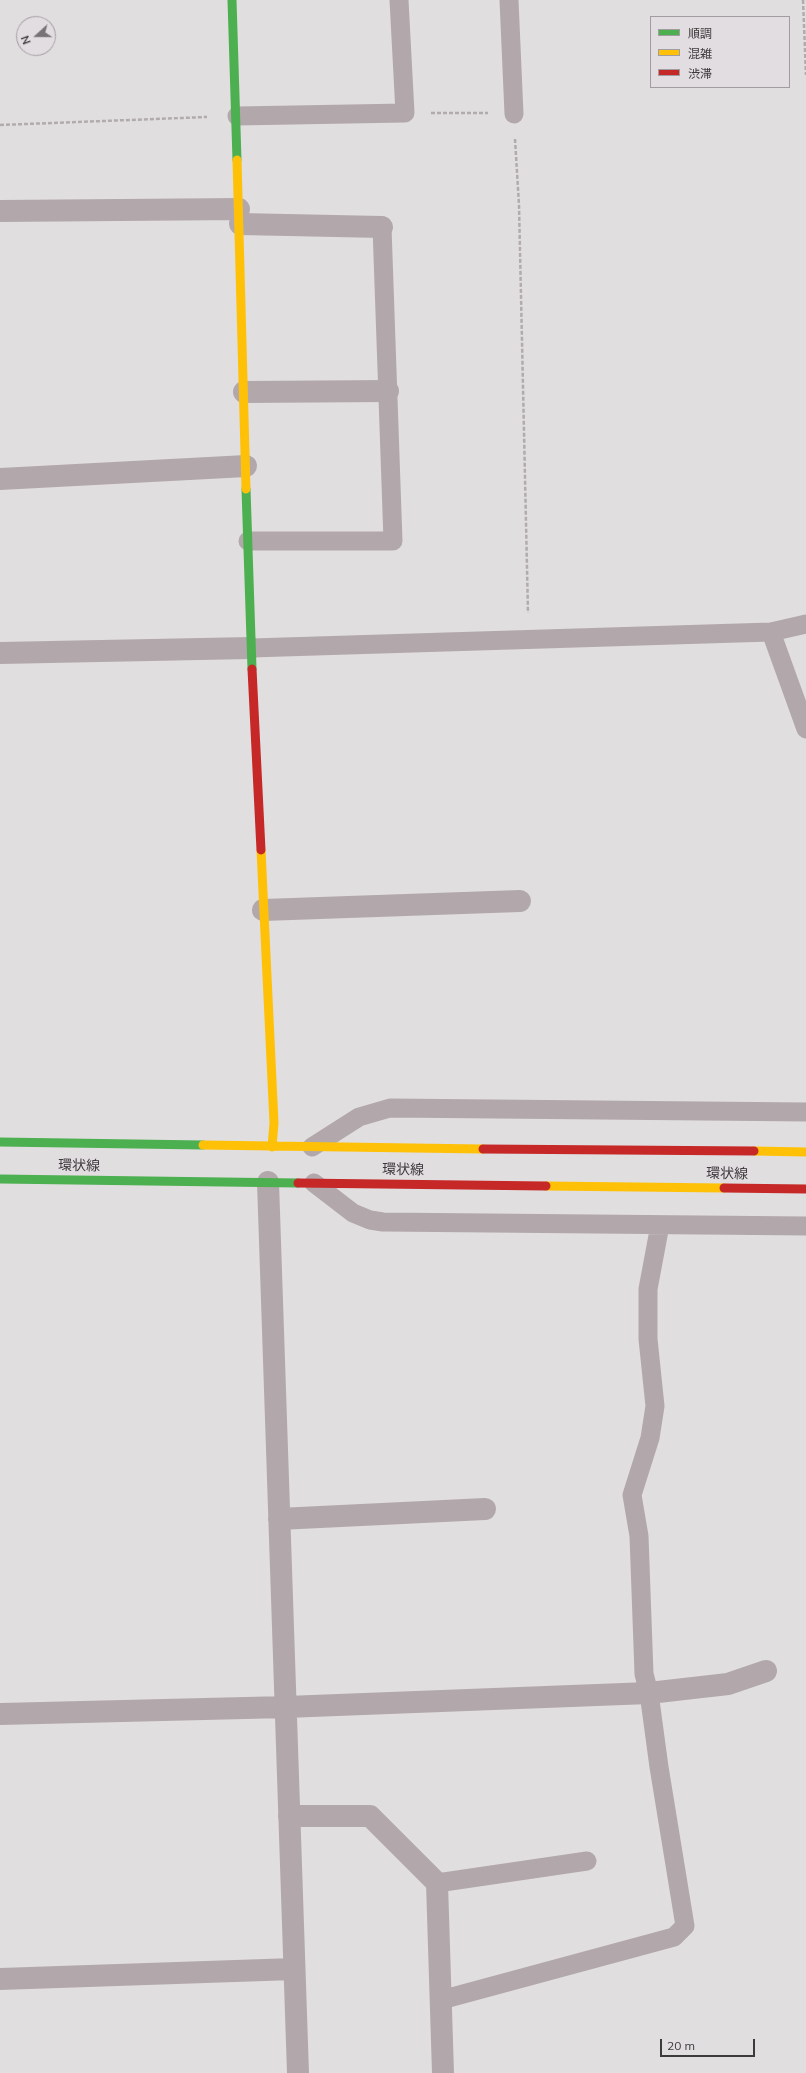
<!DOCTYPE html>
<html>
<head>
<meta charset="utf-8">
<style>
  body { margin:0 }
  #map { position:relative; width:806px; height:2073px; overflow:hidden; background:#e1dee0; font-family:Mulish,"Noto Sans JP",sans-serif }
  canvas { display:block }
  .legend { position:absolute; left:650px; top:16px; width:140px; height:72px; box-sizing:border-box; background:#e2dde1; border:1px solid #a09c9f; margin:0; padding:5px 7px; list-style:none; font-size:12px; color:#3c3a3b }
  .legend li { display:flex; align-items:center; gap:8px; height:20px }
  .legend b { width:20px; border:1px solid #a09c9f }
  .north { position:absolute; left:16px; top:16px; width:40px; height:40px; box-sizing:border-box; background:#e2dde1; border:1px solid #a09c9f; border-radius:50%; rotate:249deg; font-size:11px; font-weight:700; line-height:16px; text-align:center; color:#3c3a3b }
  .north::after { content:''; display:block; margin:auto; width:14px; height:18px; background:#767375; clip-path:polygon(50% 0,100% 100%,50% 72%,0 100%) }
  .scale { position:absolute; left:660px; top:2039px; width:95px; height:18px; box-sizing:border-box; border:2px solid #3c3a3b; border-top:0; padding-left:5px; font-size:12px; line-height:14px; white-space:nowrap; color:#3c3a3b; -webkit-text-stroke:3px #e2dde1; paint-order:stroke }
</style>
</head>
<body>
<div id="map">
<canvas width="806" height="2073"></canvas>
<ul class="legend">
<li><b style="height:5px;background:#4caf50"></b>順調</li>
<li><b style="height:5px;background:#ffc107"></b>混雑</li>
<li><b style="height:5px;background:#c62828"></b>渋滞</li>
</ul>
<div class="north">N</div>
<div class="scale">20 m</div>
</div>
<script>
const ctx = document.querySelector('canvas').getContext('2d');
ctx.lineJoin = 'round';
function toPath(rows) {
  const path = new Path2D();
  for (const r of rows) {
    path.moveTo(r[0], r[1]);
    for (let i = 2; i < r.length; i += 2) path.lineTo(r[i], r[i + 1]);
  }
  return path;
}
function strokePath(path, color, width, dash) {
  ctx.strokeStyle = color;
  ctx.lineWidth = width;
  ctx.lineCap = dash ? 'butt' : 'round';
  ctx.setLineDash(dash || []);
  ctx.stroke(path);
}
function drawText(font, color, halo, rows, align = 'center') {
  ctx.font = font + ' Mulish,"Noto Sans JP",sans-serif';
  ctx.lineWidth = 4;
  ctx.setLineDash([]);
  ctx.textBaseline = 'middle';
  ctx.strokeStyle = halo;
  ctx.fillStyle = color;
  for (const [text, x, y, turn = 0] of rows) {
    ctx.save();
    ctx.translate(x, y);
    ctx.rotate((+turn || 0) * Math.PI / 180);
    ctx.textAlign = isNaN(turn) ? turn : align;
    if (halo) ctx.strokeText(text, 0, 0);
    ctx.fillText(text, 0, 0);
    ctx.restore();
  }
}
strokePath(toPath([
  [803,0,806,75],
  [431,113,488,113],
  [0,125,207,117],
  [515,139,519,205,528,613]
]), '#b1abad', 2.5, [4, 2]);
strokePath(toPath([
  [509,0,514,114],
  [237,116,405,113,399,0],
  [248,541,393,541,382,227],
  [771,632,806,729],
  [251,648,771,632,806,624],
  [312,1147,359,1117,390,1108,806,1112],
  [314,1183,353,1213,370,1220,383,1222,806,1226],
  [437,1883,587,1861],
  [441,2000,674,1937,685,1926,659,1767,649,1693,644,1674,639,1536,632,1495,650,1438,655,1406,648,1339,648,1289,660,1225]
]), '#b2a8ab', 19);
strokePath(toPath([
  [0,211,239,209],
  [240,224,382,227],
  [244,392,388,391],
  [0,479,246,466],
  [0,653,251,648],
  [263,910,520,901],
  [268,1182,298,2073],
  [279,1519,485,1509],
  [0,1714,286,1707,649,1693,728,1684,766,1671],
  [289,1816,370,1816,437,1883,443,2073],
  [0,1979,294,1969]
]), '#b2a8ab', 22);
strokePath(toPath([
  [232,0,237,160],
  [246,489,252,669],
  [0,1142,203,1145],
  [0,1179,298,1183]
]), '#4caf50', 9);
strokePath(toPath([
  [237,160,246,489],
  [261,850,274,1123,272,1147],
  [203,1145,483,1149],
  [754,1151,806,1152],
  [546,1186,724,1188]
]), '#ffc107', 9);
strokePath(toPath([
  [252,669,261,850],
  [483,1149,754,1151],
  [298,1183,546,1186],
  [724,1188,806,1189]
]), '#c62828', 9);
drawText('14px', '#3c3a3b', '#e2dde1', [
  ["環状線",79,1166,1],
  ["環状線",403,1170,1],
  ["環状線",727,1174,1]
]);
</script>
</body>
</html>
